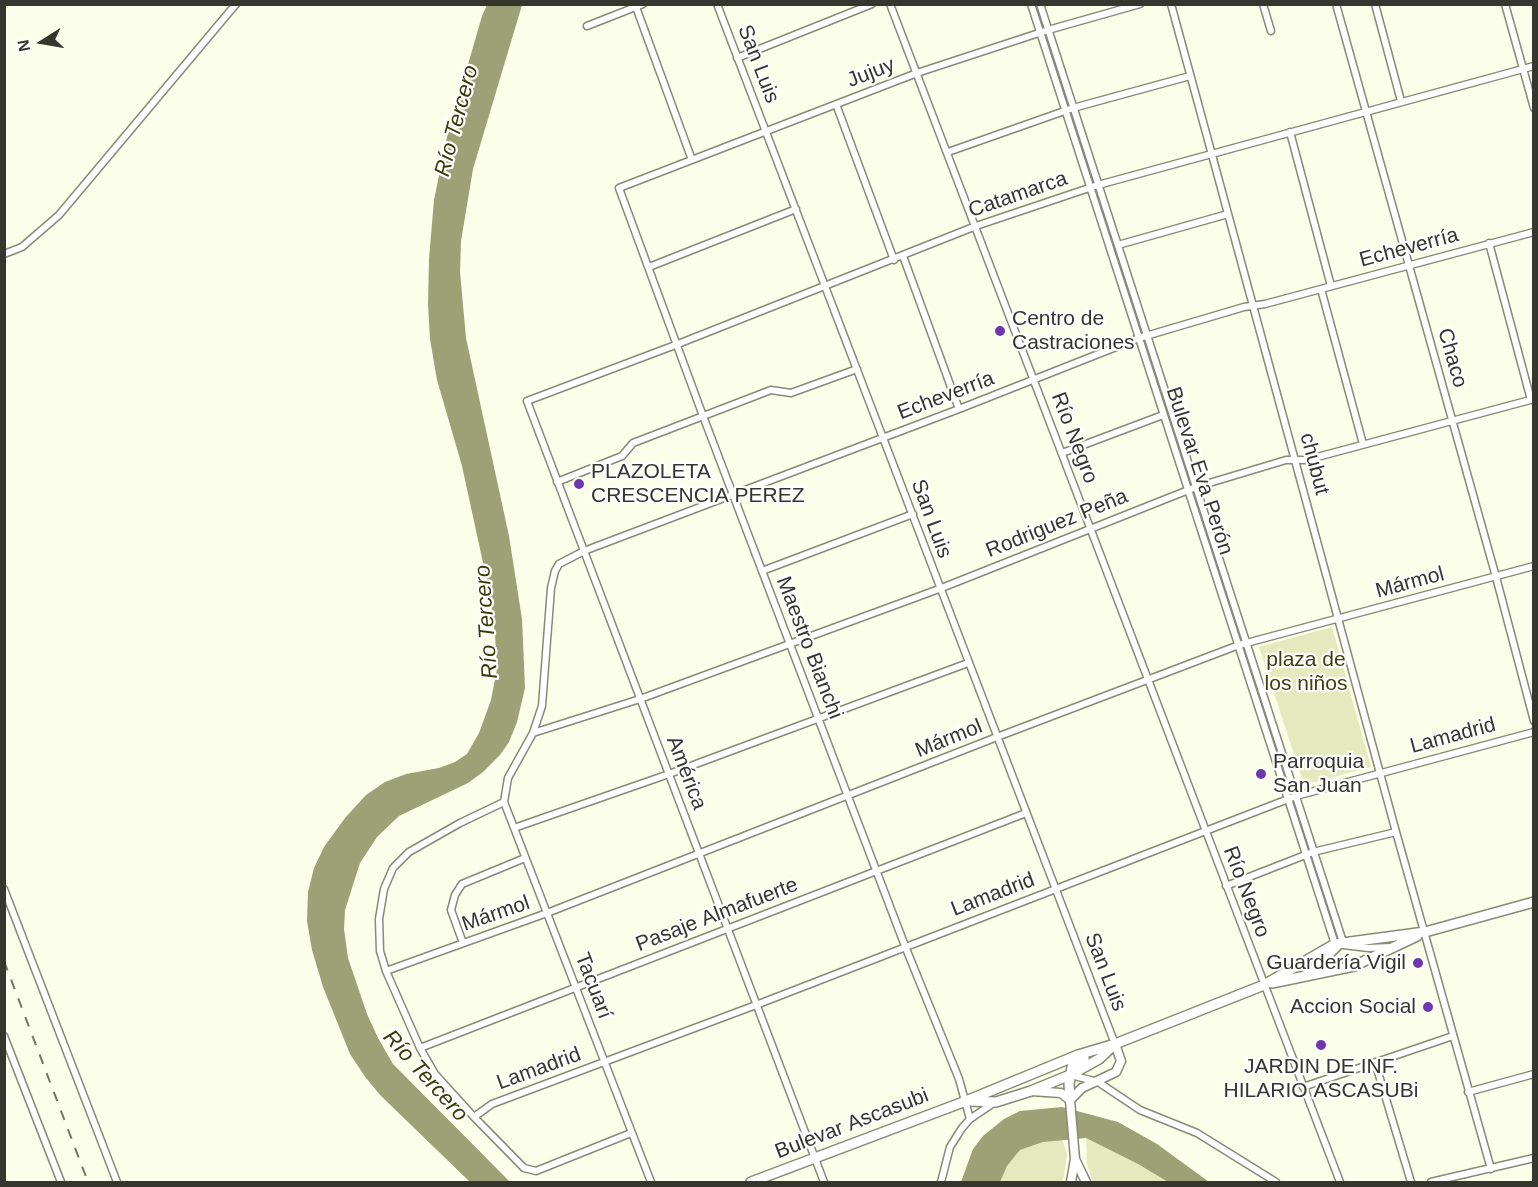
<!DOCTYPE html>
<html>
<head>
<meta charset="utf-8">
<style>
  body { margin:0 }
  #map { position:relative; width:1538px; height:1187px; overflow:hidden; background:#fbfee8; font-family:Helvetica,sans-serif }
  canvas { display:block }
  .frame { position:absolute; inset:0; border:6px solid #35362d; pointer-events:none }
  .north { position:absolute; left:12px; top:12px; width:60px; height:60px; -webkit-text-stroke:4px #fff; paint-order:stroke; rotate:259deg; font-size:16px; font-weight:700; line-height:24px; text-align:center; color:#35362d }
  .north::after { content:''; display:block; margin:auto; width:21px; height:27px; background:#35362d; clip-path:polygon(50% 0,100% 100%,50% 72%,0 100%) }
</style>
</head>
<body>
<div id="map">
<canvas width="1538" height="1187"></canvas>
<div class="frame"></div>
<div class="north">N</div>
</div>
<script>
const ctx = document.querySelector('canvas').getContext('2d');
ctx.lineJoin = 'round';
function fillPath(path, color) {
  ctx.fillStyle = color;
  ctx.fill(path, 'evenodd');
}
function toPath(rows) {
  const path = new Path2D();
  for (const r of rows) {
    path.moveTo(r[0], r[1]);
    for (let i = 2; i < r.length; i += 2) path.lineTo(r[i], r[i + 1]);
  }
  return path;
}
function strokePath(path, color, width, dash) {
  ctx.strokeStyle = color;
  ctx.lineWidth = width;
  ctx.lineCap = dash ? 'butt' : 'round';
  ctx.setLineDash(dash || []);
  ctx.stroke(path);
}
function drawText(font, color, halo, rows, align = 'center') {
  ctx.font = font + ' Helvetica,sans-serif';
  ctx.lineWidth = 4.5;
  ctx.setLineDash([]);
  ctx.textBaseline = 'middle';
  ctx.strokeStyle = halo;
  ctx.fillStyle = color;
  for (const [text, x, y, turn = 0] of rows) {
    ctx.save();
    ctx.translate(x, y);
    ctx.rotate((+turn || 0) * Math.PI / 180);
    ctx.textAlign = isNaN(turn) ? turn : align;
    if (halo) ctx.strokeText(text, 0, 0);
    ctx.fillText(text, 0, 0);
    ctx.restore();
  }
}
fillPath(toPath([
  [1332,627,1371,767,1304,785,1259,647],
  [1086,1138,1138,1164,1168,1182,1093,1182,1087,1164],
  [1062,1139,1067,1154,1064,1177,1061,1182,1000,1182,1007,1166,1020,1150,1043,1142]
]), '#e5eabe');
fillPath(toPath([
  [522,5,473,169,461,241,460,272,466,338,509,536,522,619,525,688,517,722,509,742,500,755,483,772,468,783,399,816,377,837,360,863,345,910,344,929,348,958,367,1014,378,1038,393,1064,510,1182,470,1182,381,1096,366,1078,350,1054,323,987,312,950,307,921,308,892,314,868,324,847,345,818,366,795,385,782,406,774,439,768,455,762,467,754,479,733,491,700,497,669,495,635,490,595,462,466,437,380,430,339,428,304,429,259,434,200,447,137,482,16,487,5],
  [1062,1107,1118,1122,1157,1144,1209,1182,1168,1182,1138,1164,1086,1138,1043,1142,1020,1150,1007,1166,1000,1182,961,1182,973,1149,983,1136,1004,1119,1020,1111]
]), '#9ca176');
const minor = toPath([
  [717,4,1115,1044],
  [890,4,1340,1182],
  [1031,4,1335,944,1368,948,1391,947],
  [1040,4,1343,942,1324,961,1305,974],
  [1171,4,1396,832,1491,1169],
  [1263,4,1271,31],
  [1336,4,1496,577,1534,721],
  [1375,4,1401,101],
  [1505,4,1534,108],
  [636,7,692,160],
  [587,26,643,4],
  [737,58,872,4],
  [836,104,894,260],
  [1290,132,1331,286],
  [948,152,1073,108,1190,76],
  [1489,243,1531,400],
  [1118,245,1228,214],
  [4,254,22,247,59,215,236,4],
  [903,256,959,409],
  [649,267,796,209],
  [1321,289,1363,444],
  [1062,453,1163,415],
  [557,482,622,456,633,443,771,390,791,393,857,369],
  [762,571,913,514],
  [533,733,640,699,939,589,1196,487,1286,460,1306,460,1534,399],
  [504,802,508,778,533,733,542,706,551,588,555,571,559,564,584,551,959,409,1139,338,1244,307,1265,304,1534,232],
  [504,802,460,823,409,852,393,868,384,889,379,919,380,951,386,971,420,1048,435,1074,474,1117,524,1168,536,1171,631,1133],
  [504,802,651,1182],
  [514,828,669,774,968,663],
  [1226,886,1313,852,1396,832],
  [4,889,117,1182],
  [463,943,451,910,455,895,462,884,525,858],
  [386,971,547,913,997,737,1239,645,1534,566],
  [4,1036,61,1182],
  [420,1048,1026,813],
  [1375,1062,1411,1182],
  [1071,1075,1098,1082,1140,1110,1197,1133,1276,1182],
  [1303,1087,1453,1036],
  [1468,1092,1534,1074],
  [474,1117,492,1104,756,1005,1296,796,1534,732],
  [970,1119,959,1079,905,946,703,416,619,188,917,73,1048,30,1140,4],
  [824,1182,527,401,678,344,976,226,1098,185,1534,66],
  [941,1182,950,1147,962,1128,970,1119,995,1102],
  [1431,1182,1534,1158]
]);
const tertiary = toPath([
  [1031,1091,1061,1093,1070,1100],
  [1070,1100,1082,1088,1116,1072,1121,1061,1115,1044],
  [1070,1100,1075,1159,1071,1182],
  [1075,1159,1086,1182]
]);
const secondary = toPath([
  [1272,983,1354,966,1417,936],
  [1070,1100,1069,1084,1072,1067,1077,1061,1084,1058],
  [968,1101,996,1102,1031,1091,1070,1075,1099,1059,1115,1044],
  [751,1182,966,1101,1078,1055,1115,1044,1264,985,1335,944,1425,932,1534,902]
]);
strokePath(minor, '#888a77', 9);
strokePath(tertiary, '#888a77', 11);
strokePath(secondary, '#888a77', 12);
strokePath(minor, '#fff', 6);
strokePath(tertiary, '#fff', 8);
strokePath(secondary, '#fff', 9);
strokePath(toPath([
  [4,961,88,1182]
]), '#737568', 2, [10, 10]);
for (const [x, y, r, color] of [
  [1000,331,6,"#6f37ae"],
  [579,484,6,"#6f37ae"],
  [1261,774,6,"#6f37ae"],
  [1418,963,6,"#6f37ae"],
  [1428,1007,6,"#6f37ae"],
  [1321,1045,6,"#6f37ae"]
]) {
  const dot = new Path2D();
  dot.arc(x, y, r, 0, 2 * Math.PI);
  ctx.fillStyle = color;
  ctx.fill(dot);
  strokePath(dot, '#fff', 2);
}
drawText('21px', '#35362d', '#fff', [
  ["San Luis",758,64,69],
  ["Jujuy",871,73,-21],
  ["Catamarca",1018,195,-19],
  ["Echeverría",1409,248,-15],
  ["Chaco",1452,358,74],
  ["Echeverría",946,396,-21],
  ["Río Negro",1074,438,69],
  ["chubut",1314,464,75],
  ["Bulevar Eva Perón",1199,471,72],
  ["San Luis",931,519,70],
  ["Rodriguez Peña",1057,524,-22],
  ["Mármol",1410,583,-15],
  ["Maestro Bianchi",809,648,69],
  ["Lamadrid",1453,736,-15],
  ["Mármol",949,739,-22],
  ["América",686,773,69],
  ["Río Negro",1246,892,69],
  ["Lamadrid",993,895,-21],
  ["Mármol",496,914,-19],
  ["Pasaje Almafuerte",717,915,-21],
  ["San Luis",1105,972,69],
  ["Tacuarí",593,986,69],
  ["Lamadrid",539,1069,-20],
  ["Bulevar Ascasubi",852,1124,-21]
]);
drawText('21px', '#35362d', '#fff', [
  ["Centro de",1012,319],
  ["Castraciones",1012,343],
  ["PLAZOLETA",591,472],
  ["CRESCENCIA PEREZ",591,496],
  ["Parroquia",1273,762],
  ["San Juan",1273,786],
  ["Guardería Vigil",1406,963,"right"],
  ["Accion Social",1416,1007,"right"],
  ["JARDIN DE INF.",1321,1067,"center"],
  ["HILARIO ASCASUBi",1321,1091,"center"]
], 'left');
drawText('21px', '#3d400c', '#fff', [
  ["plaza de",1306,660],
  ["los niños",1306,684]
]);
drawText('italic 22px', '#383b06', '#fff', [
  ["Río Tercero",457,121,-75],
  ["Río Tercero",487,622,-94],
  ["Río Tercero",425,1076,48]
]);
</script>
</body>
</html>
